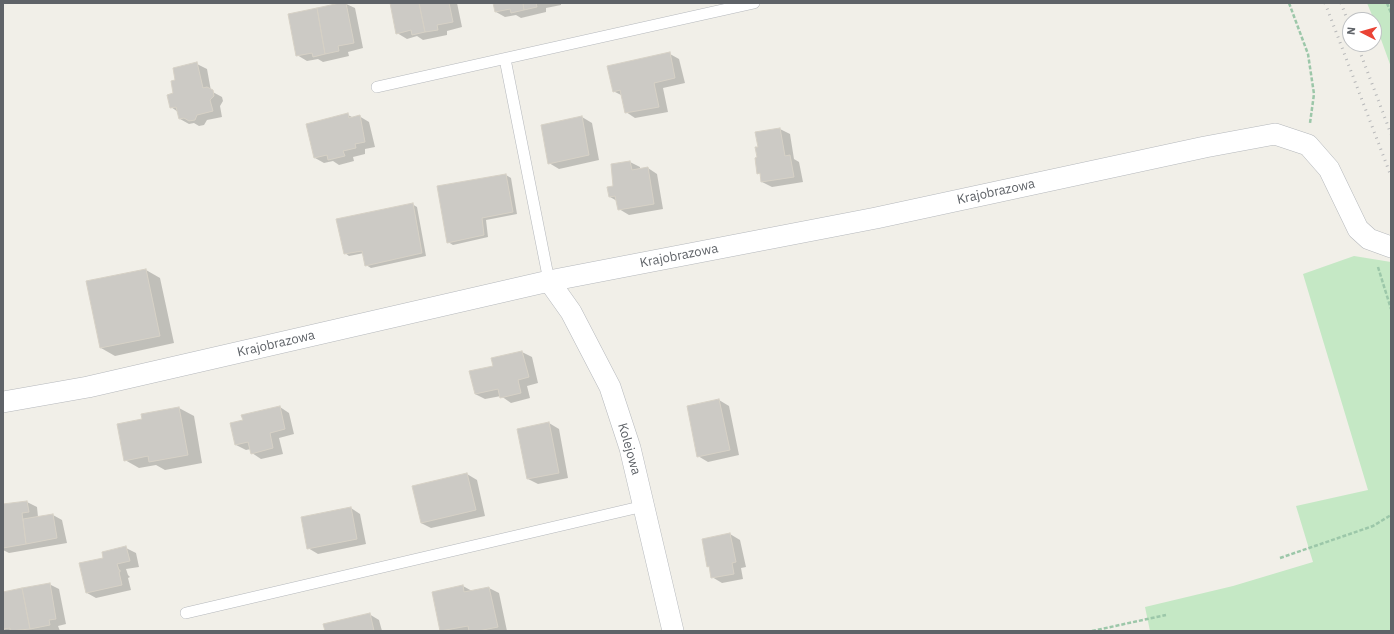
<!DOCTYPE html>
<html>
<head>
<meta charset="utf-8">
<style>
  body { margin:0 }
  #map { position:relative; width:1394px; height:634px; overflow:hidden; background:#f1efe8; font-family:"IBM Plex Sans",sans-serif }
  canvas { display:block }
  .frame { position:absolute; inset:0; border:4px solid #5f6368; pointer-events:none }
  .north { position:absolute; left:1342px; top:12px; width:40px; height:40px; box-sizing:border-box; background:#fff; border:1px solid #bfc1c3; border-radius:50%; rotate:276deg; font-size:11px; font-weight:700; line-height:16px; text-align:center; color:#5f6368 }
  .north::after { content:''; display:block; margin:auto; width:14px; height:18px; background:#ea4335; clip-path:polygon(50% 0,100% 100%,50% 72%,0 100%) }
</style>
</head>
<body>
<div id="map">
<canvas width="1394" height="634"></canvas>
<div class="frame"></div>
<div class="north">N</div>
</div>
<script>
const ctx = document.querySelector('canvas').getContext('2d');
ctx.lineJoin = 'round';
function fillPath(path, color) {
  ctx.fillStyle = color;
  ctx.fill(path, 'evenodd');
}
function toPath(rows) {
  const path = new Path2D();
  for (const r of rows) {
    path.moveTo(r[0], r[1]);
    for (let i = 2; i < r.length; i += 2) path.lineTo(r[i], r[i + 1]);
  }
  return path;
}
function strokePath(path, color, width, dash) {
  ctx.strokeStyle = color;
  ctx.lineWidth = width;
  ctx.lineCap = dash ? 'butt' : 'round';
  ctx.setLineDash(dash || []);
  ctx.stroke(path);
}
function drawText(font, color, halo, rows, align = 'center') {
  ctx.font = font + ' "IBM Plex Sans",sans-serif';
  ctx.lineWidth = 3;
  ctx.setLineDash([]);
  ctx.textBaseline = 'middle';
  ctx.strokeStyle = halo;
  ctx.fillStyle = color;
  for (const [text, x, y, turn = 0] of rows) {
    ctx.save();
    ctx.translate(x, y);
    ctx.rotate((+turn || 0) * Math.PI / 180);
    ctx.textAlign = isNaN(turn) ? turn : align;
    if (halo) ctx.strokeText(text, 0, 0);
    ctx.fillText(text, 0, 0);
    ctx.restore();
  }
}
fillPath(toPath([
  [1367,3,1391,3,1391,67,1374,20],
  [1354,256,1391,262,1391,631,1150,631,1145,607,1233,586,1313,562,1296,506,1368,490,1303,274]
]), '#c5e8c5');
fillPath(toPath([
  [344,3,355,8,363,48,348,52,349,56,323,62,318,59,307,61,297,55],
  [391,3,457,3,462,27,447,31,447,35,423,40,417,36,407,39,397,33],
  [494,3,561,3,561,5,546,8,546,12,521,18,516,15,505,17,496,12],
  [670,54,679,59,685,83,663,88,668,112,635,118,626,112,623,96,613,91],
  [197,64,207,69,211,91,222,97,223,101,220,106,222,117,207,120,204,125,199,126,194,123,189,124,180,119,178,112,171,107,177,81],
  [348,115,354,118,359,116,369,122,375,147,365,149,365,154,353,157,354,161,339,165,333,161,324,163,315,158],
  [582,117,592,123,599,160,559,169,549,163],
  [780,129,790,134,794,159,799,162,803,182,772,187,762,182,761,174,758,173,758,158,759,148],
  [630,162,640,167,640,170,648,168,657,174,663,209,629,215,619,209,617,201,610,197],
  [506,175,511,178,517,214,486,220,488,237,453,245,448,242],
  [412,204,417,207,426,256,371,268,366,265,364,253,349,256,345,253],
  [146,270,160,278,174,343,115,356,101,348],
  [522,352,532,357,538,383,527,386,530,398,511,403,501,396,485,399,475,394,494,367,492,359],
  [719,400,729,406,739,455,708,462,698,456],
  [280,407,289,413,294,434,279,438,283,454,261,459,252,453,251,449,246,450,236,445,244,421],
  [179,408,194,416,202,463,165,470,156,465,139,468,125,460,144,420,143,415],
  [549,423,559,429,568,478,538,484,528,479],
  [467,474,477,480,485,516,431,528,421,523],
  [27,502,37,507,38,517,53,515,62,520,67,543,9,553,3,550,3,505],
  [351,508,360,514,366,544,318,554,308,548],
  [730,534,740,540,746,567,741,568,743,579,722,583,712,577,711,568,707,566],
  [126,548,136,553,139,567,126,569,128,575,130,577,128,578,131,590,96,598,87,593,104,558],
  [49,584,59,589,66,624,58,626,60,631,7,631,3,629,3,593],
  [463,586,472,591,489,588,499,593,507,631,441,631,433,592],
  [369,614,379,620,382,631,326,631]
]), '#0003');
const building = toPath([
  [340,3,346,3,354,43,338,46,339,51,325,54,317,8,340,3],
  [390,3,419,3,425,32,412,35,411,30,396,34,390,3],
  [419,3,449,3,453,22,437,25,438,30,425,32,419,3],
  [493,3,523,3,524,10,511,13,510,9,495,12,493,3],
  [523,3,536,3,537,7,524,10,523,3],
  [317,8,325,54,313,57,312,53,296,56,288,14,317,8],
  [670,52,675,78,654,83,659,107,625,113,620,90,613,92,607,66,670,52],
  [197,62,203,88,207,87,213,90,214,96,210,100,213,111,197,115,195,120,189,121,184,118,179,119,176,107,170,108,167,95,173,93,171,81,175,80,173,68,197,62],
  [348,113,349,118,360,115,365,142,355,144,356,148,343,151,345,156,328,160,327,155,314,158,306,124,348,113],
  [582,116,589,155,548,164,541,125,582,116],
  [780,128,785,156,790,155,794,177,761,182,760,173,757,174,755,158,757,157,755,147,758,147,755,132,780,128],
  [630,161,632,170,648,167,654,204,618,210,615,196,609,197,607,187,613,186,611,164,630,161],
  [506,174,513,212,482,218,484,235,447,243,437,186,506,174],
  [413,203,422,253,365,266,362,251,344,254,336,219,413,203],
  [146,269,160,336,100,348,86,281,146,269],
  [522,351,529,377,518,380,521,393,500,398,498,389,475,394,469,371,493,366,491,358,522,351],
  [719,399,730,450,697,457,687,406,719,399],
  [280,406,285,429,270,433,273,448,251,454,248,442,235,445,230,423,243,420,241,415,280,406],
  [179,407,188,455,149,462,148,456,124,461,117,424,142,419,141,414,179,407],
  [549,422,559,473,527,479,517,429,549,422],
  [467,473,476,510,421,523,412,486,467,473],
  [27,501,29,512,22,513,26,544,3,548,3,504,27,501],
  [351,507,357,539,307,549,301,517,351,507],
  [53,514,57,538,26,544,23,519,53,514],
  [730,533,736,562,732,563,734,574,711,578,709,566,707,567,702,539,730,533],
  [126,546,130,561,117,564,119,570,120,570,120,572,119,572,122,585,86,593,79,563,103,558,102,552,126,546],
  [50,583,56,619,49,620,50,625,30,629,22,588,50,583],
  [463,585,464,592,489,587,498,627,478,631,469,631,468,626,440,631,432,592,463,585],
  [22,588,30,629,10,631,10,628,3,629,3,592,22,588],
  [370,613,374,631,325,631,323,624,370,613]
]);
fillPath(building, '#cccac5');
strokePath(building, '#d6d1c6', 1);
const service = toPath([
  [505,59,549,281],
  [377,87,754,3],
  [186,613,644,506]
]);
const minor = toPath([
  [549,281,571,312,610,387,630,448,673,631],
  [3,402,88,387,549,281,876,218,1205,147,1275,134,1308,145,1329,169,1358,229,1369,239,1391,247]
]);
strokePath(service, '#b5b8bc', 12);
strokePath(minor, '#b5b8bc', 22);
strokePath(toPath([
  [1289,3,1308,54,1314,94,1310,123],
  [1387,3,1391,13],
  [1378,267,1391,309],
  [1280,558,1373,526,1391,515],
  [1092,631,1166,615]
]), '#9cc7a9', 2.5, [4, 2]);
strokePath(service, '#fff', 11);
strokePath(minor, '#fff', 21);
strokePath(toPath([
  [1325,3,1391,176],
  [1341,3,1350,27],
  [1357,44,1391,134]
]), '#b6b7b8', 3, [1, 5]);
drawText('13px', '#5f6368', '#fff', [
  ["Krajobrazowa",996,192,-12],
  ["Krajobrazowa",679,256,-11],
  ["Krajobrazowa",276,344,-13],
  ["Kolejowa",629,449,74]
]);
</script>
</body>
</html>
